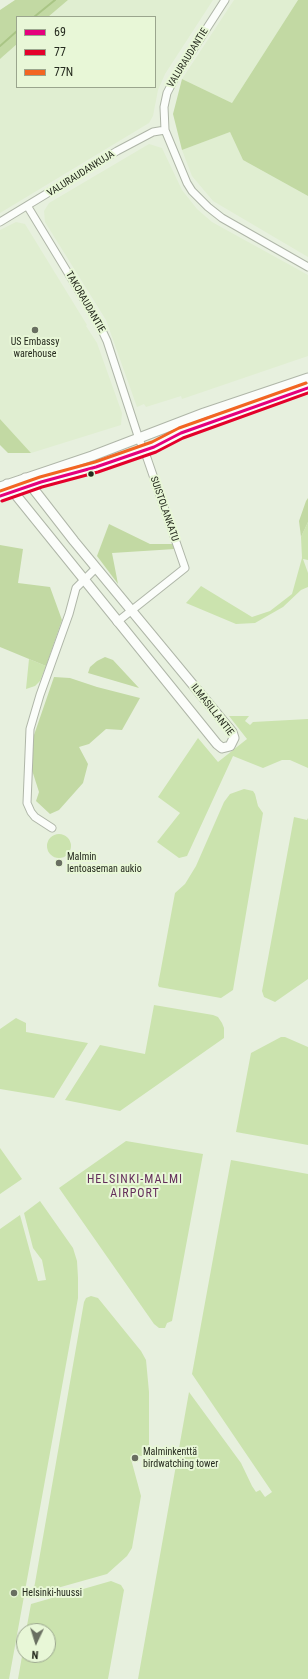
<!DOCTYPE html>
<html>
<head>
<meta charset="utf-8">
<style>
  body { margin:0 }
  #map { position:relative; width:308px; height:1679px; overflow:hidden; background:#e7f0de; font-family:"Roboto Condensed",sans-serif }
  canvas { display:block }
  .legend { position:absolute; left:16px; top:16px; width:140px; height:72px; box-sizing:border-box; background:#e8f7d7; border:1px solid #9aa58d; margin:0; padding:5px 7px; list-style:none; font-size:12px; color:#252a1e }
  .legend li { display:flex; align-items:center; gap:8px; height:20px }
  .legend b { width:20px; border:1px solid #9aa58d }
  .north { position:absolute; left:16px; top:1623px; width:40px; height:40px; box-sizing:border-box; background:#e8f7d7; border:1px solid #9aa58d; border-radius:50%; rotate:184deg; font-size:11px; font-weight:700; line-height:16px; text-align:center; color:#252a1e }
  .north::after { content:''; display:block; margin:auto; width:14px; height:18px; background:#696f61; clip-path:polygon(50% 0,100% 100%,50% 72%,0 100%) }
</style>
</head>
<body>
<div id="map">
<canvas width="308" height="1679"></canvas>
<ul class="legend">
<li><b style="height:5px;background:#e5007d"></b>69</li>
<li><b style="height:5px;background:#e4002b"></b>77</li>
<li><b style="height:5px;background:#f26522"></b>77N</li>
</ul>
<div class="north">N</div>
</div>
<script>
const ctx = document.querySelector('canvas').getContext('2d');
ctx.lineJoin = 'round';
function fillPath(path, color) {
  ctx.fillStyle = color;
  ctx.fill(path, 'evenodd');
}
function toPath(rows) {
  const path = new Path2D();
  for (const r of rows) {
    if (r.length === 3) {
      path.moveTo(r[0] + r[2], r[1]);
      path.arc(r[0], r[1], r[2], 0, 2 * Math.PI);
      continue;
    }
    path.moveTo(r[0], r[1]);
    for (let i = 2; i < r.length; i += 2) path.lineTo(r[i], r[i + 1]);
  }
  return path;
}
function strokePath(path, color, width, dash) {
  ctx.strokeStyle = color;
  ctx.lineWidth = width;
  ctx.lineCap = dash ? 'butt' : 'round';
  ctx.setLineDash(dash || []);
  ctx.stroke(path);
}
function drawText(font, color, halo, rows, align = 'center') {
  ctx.font = font + ' "Roboto Condensed",sans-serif';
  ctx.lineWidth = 4;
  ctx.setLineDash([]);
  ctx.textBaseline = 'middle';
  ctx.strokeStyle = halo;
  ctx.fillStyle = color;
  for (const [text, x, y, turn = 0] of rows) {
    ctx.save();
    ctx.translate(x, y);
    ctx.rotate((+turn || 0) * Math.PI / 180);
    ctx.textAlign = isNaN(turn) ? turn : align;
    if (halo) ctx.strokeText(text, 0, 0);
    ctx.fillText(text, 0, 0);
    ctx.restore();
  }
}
fillPath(toPath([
  [68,0,213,0,165,74,158,90,153,116,149,123,0,213,0,59,17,44,17,87,155,87,155,17,48,17],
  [234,0,298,0,232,103,182,79],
  [230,132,243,160,308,196,308,257,213,201,192,176,182,150],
  [149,144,162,148,182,190,197,209,212,222,308,275,308,356,182,399,181,396,146,407,144,404,137,407,106,320,45,222,44,211,49,203],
  [16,222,25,224,87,325,86,326,97,343,122,413,121,425,31,453,0,419,0,230]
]), '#e0eed1');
fillPath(toPath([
  [308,522,308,560,303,559,308,573,308,587,301,590,283,607,255,623,236,624,186,603,201,586,252,617,270,611,292,594,302,558,301,537],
  [29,659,46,666,40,681,35,686,26,689],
  [229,716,249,716,245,721,250,725,253,722,308,719,308,768,290,760,282,760,263,768,233,756,187,856,179,858,157,842,180,813,158,797,198,738,218,762,247,739],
  [244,789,253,791,255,794,258,806,263,813,233,990,221,998,159,987,158,985,175,893,185,884,196,866,224,802,230,794],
  [294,817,307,820,308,818,308,979,275,1002,264,997,262,991],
  [59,846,12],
  [154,1005,213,1015,218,1017,222,1023,224,1028,224,1038,120,1111,65,1100,100,1045,145,1054],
  [16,1018,26,1023,26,1032,88,1043,54,1098,0,1089,0,1029],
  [281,1037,285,1037,308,1047,308,1145,236,1132,251,1053],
  [126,1141,203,1154,172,1321,167,1323,165,1328,159,1328,154,1324,59,1188],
  [0,1148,22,1179,0,1194],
  [231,1160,308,1174,308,1679,138,1679,189,1392,241,1463,252,1486,256,1492,260,1490,265,1497,272,1492,192,1374],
  [40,1201,73,1248,77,1261,78,1278,78,1298,9,1679,0,1679,0,1229,20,1215,38,1281,46,1280,42,1260,33,1248,24,1213],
  [91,1296,98,1298,141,1351,146,1360,149,1392,149,1457,135,1455,131,1459,141,1496,132,1548,127,1556,107,1574,43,1592,34,1588,35,1583,84,1302,86,1298],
  [111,1581,121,1585,124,1590,108,1679,18,1679,24,1645,24,1655,48,1655,48,1631,26,1631,31,1604]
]), '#cbe3ae');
fillPath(toPath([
  [15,0,68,0,48,17,17,17,17,44,0,59,0,10],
  [298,0,308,0,308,196,243,160,230,132,182,150,173,114,182,79,232,103],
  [0,419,31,453,8,453,0,445],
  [308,498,308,522,301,537,299,521,306,501],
  [109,524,150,544,176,544,175,549,112,553,118,584,97,556],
  [0,545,23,549,18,583,50,587,62,620,46,666,0,647],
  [105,657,113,660,139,688,88,673,90,667,97,661],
  [54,677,70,678,97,687,140,698,122,730,106,729,89,744,79,747,88,764,83,783,59,810,50,814,36,801,39,792,31,767,34,735]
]), '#c2d9a3');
strokePath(toPath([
  [34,17,55,0],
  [0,46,17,31]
]), '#a9c585', 2);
const minor = toPath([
  [225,0,176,76,167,93,164,107,165,130,187,183,192,191,208,207,222,218,308,267],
  [28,207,99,324,107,341,139,439,147,458,185,568,117,622],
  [0,222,117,151,153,132,165,130],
  [52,828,35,817,31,812,27,803,30,729,40,695,69,614,76,588,96,568]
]);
const major = toPath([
  [7,484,217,744,222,748,230,746,234,738,232,732,74,541,25,478],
  [0,487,92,456,204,413,308,378],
  [0,496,41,482,96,467,154,447,181,433,308,388]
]);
strokePath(minor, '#afb6a8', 9);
strokePath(major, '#afb6a8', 11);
strokePath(minor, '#fbfdfa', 7);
strokePath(major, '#fbfdfa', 9);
strokePath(toPath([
  [0,496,41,482,96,467,154,447,181,433,308,388]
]), '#e5007d', 3);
strokePath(toPath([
  [2,501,42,487,98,472,156,452,183,438,308,393]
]), '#e4002b', 3);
strokePath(toPath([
  [0,491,40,477,95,462,152,442,179,428,306,383]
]), '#f26522', 3);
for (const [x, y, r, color] of [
  [35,330,4,"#696f61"],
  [91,474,3.5,"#252a1e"],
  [59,863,4,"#696f61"],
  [135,1458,4,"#696f61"],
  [14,1593,4,"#696f61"]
]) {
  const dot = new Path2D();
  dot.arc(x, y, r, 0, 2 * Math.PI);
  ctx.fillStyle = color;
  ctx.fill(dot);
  strokePath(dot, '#e8f7d7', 1.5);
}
drawText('10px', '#252a1e', '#e8f7d7', [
  ["VALURAUDANTIE",188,58,-58],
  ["VALURAUDANKUJA",81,174,-32],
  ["TAKORAUDANTIE",85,302,60],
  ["SUISTOLANKATU",164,509,71],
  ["ILMASILLANTIE",212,710,52]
]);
drawText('10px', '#252a1e', '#e8f7d7', [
  ["US Embassy",35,342,"center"],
  ["warehouse",35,354,"center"],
  ["Malmin",67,857],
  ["lentoaseman aukio",67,869],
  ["Malminkenttä",143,1452],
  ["birdwatching tower",143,1464],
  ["Helsinki-huussi",22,1593]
], 'left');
ctx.letterSpacing = '1px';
drawText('12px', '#642e5b', '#e8f7d7', [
  ["HELSINKI-MALMI",135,1180],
  ["AIRPORT",135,1194]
]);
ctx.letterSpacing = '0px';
</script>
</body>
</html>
